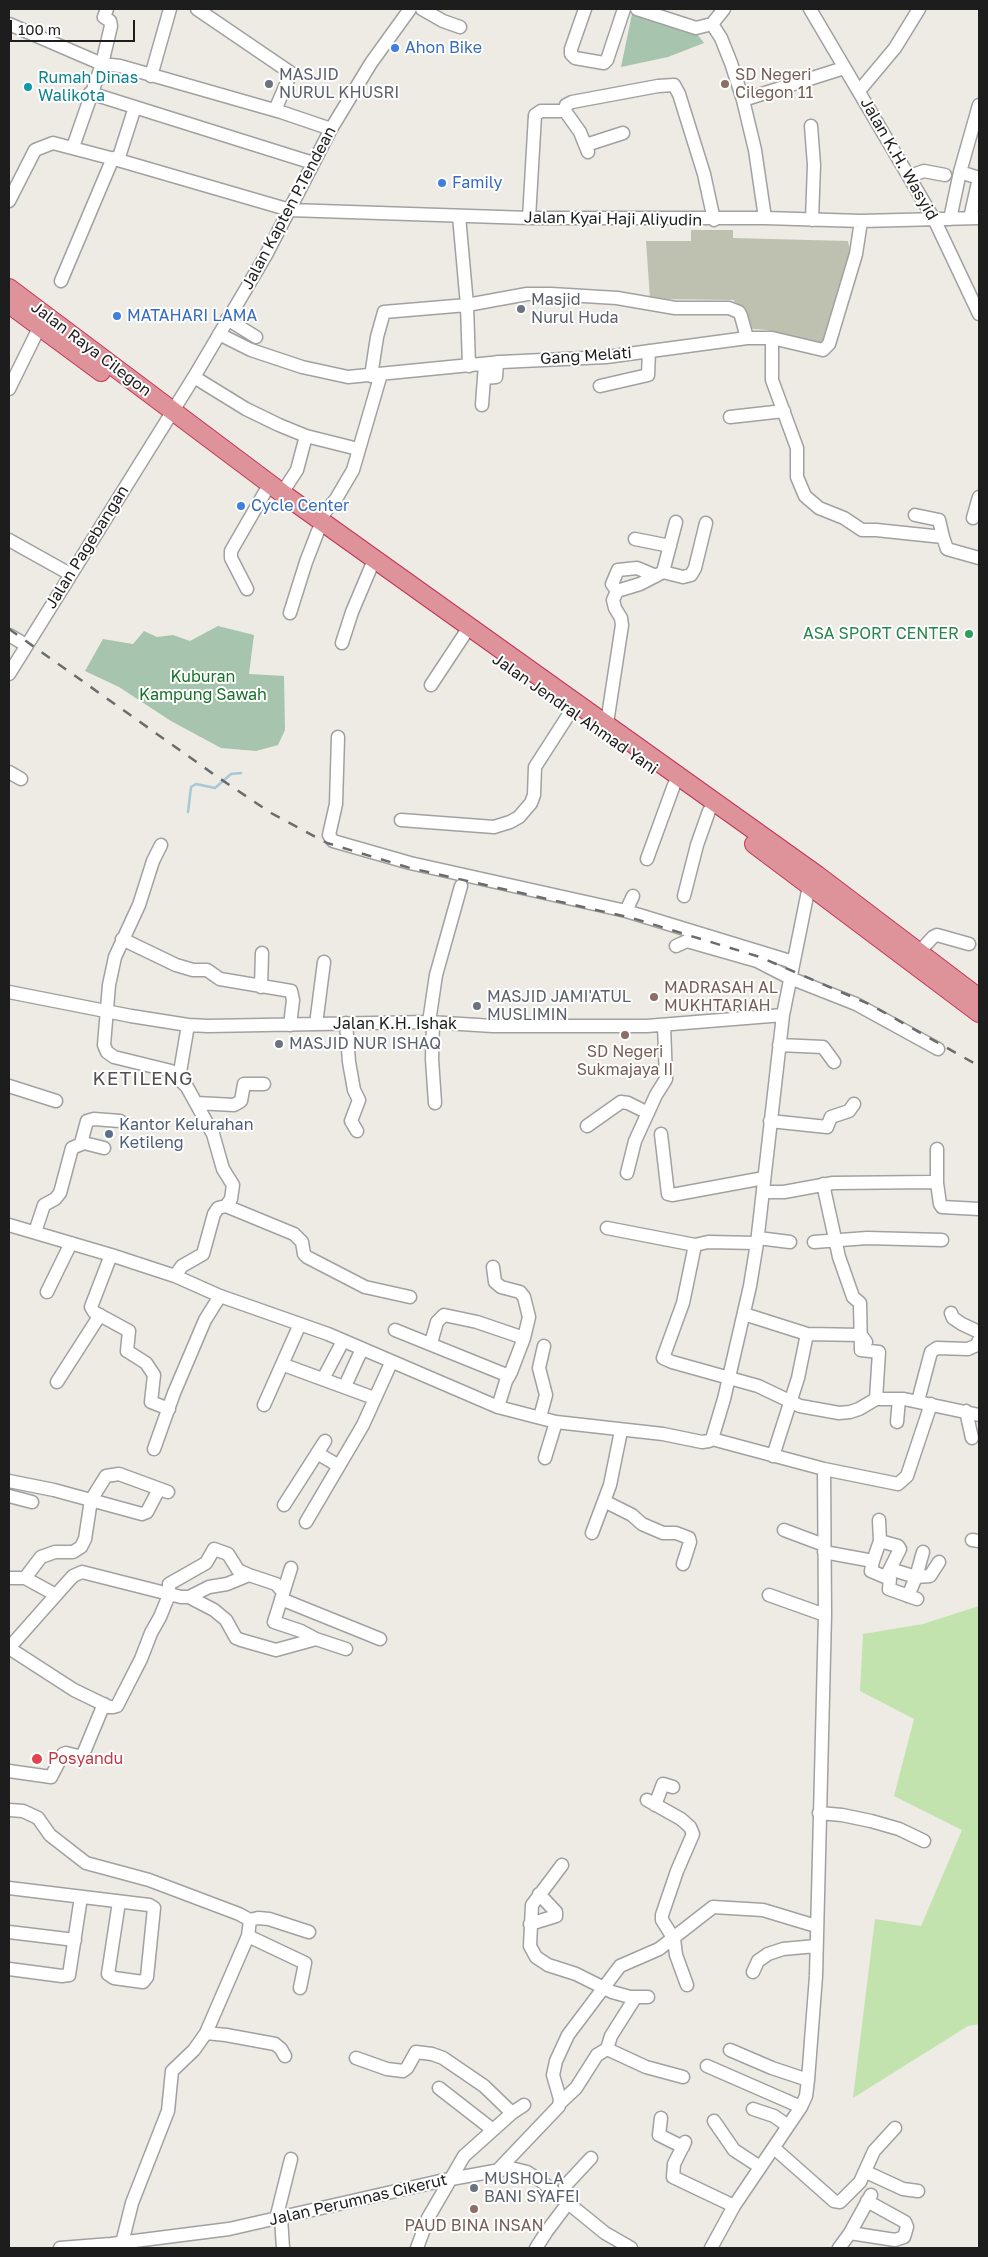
<!DOCTYPE html>
<html>
<head>
<meta charset="utf-8">
<style>
  body { margin:0 }
  #map { position:relative; width:988px; height:2257px; overflow:hidden; background:#edebe4; font-family:"Golos Text",sans-serif }
  canvas { display:block }
  .frame { position:absolute; inset:0; border:10px solid #1d1d1d; pointer-events:none }
  .scale { position:absolute; left:10px; top:20px; width:125px; height:22px; box-sizing:border-box; border:2px solid #1d1d1d; border-top:0; padding-left:6px; font-size:15px; line-height:18px; white-space:nowrap; color:#1d1d1d; -webkit-text-stroke:4px #fff; paint-order:stroke }
</style>
</head>
<body>
<div id="map">
<canvas width="988" height="2257"></canvas>
<div class="frame"></div>
<div class="scale">100 m</div>
</div>
<script>
const ctx = document.querySelector('canvas').getContext('2d');
ctx.lineJoin = 'round';
function fillPath(path, color) {
  ctx.fillStyle = color;
  ctx.fill(path, 'evenodd');
}
function toPath(rows) {
  const path = new Path2D();
  for (const r of rows) {
    path.moveTo(r[0], r[1]);
    for (let i = 2; i < r.length; i += 2) path.lineTo(r[i], r[i + 1]);
  }
  return path;
}
function strokePath(path, color, width, dash) {
  ctx.strokeStyle = color;
  ctx.lineWidth = width;
  ctx.lineCap = dash ? 'butt' : 'round';
  ctx.setLineDash(dash || []);
  ctx.stroke(path);
}
function drawText(font, color, halo, rows, align = 'center') {
  ctx.font = font + ' "Golos Text",sans-serif';
  ctx.lineWidth = 4;
  ctx.setLineDash([]);
  ctx.textBaseline = 'middle';
  ctx.strokeStyle = halo;
  ctx.fillStyle = color;
  for (const [text, x, y, turn = 0] of rows) {
    ctx.save();
    ctx.translate(x, y);
    ctx.rotate((+turn || 0) * Math.PI / 180);
    ctx.textAlign = isNaN(turn) ? turn : align;
    if (halo) ctx.strokeText(text, 0, 0);
    ctx.fillText(text, 0, 0);
    ctx.restore();
  }
}
fillPath(toPath([
  [691,230,733,230,733,238,848,241,850,251,824,344,767,330,741,328,734,300,650,299,646,241,691,241]
]), '#bfc1b0');
fillPath(toPath([
  [979,1606,979,2024,968,2026,853,2098,875,1919,921,1926,962,1830,894,1796,914,1719,860,1691,863,1634,923,1624]
]), '#c3e3ae');
fillPath(toPath([
  [633,9,688,22,704,43,668,57,621,67],
  [218,626,254,635,249,674,284,676,285,730,278,745,256,751,221,748,171,721,119,687,85,671,103,639,133,644,144,631,157,637,173,635,190,641]
]), '#a7c4ae');
strokePath(toPath([
  [188,812,191,787,196,784,215,788,231,774,241,773]
]), '#a8c7d7', 2.5);
const minor = toPath([
  [107,9,104,17,110,21,111,26,102,64,120,66,281,112,331,129],
  [197,9,291,73,275,110],
  [422,9,443,21,460,27],
  [585,9,571,49,571,54,575,58,604,63,607,60,624,9],
  [637,9,696,28,712,24,724,9],
  [810,9,935,221,979,314],
  [9,24,102,64,73,147],
  [712,24,721,38,731,63,743,100,755,150,765,218],
  [151,76,170,9],
  [859,91,895,48,919,9],
  [90,93,313,163],
  [743,100,844,68],
  [565,111,566,105,572,102,658,86,674,85,679,94,704,174,714,220],
  [565,111,580,132,588,152],
  [811,126,814,165,812,220],
  [586,145,623,133],
  [118,160,135,107],
  [960,172,979,178,970,218],
  [910,176,924,171,945,175],
  [9,201,35,150,53,143,118,160,290,210,529,218,765,218,861,221,979,218],
  [459,216,467,305,469,366],
  [529,218,535,115,541,111,565,111],
  [950,219,960,172,979,105],
  [61,281,113,158],
  [227,319,256,337],
  [219,334,251,350,302,367,348,377,501,362,606,357,747,338,772,338,823,350,829,344,856,254,861,221],
  [772,338,772,380,797,448,797,477,805,496,819,508,844,518,862,530,876,530,943,537,947,549,979,558],
  [371,376,377,337,384,312,467,305,527,294,551,294,617,298,675,308,729,308,739,312,741,316,747,338],
  [194,377,246,409,279,425,306,436,358,449],
  [484,378,496,377,497,362],
  [600,386,648,375,649,351],
  [9,389,40,326],
  [482,405,485,364],
  [730,417,784,411],
  [282,493,297,470,306,436],
  [915,515,939,520,943,537],
  [973,518,979,497],
  [319,519,336,499,353,470,381,374],
  [635,539,670,546],
  [9,540,70,574],
  [663,572,683,577,691,575,695,568,706,523],
  [247,589,231,558,231,551,265,492],
  [617,591,612,584,618,570,637,568,656,576],
  [290,613,306,562,318,531],
  [9,635,26,645],
  [342,643,352,612,371,567],
  [9,674,194,377,266,255,331,129,371,63,410,9],
  [431,685,464,635],
  [607,723,622,625,621,618,615,608,613,600,617,591,640,584,663,572,676,522],
  [338,737,336,804,329,835,333,841,410,863,626,911,793,962],
  [9,772,21,779],
  [401,820,494,827,510,822,519,817,531,803,534,795,535,767,571,711],
  [161,845,153,861,139,905,115,957,109,985,104,1045,107,1052,114,1057,171,1071,187,1087,213,1134,223,1169,233,1185,231,1199,226,1206],
  [647,859,674,785],
  [684,896,697,845,709,811],
  [626,911,633,896],
  [122,939,176,965,193,970,207,970,220,979,291,991,293,1000,290,1025],
  [676,946,687,941,757,961,790,978,856,1004,938,1049],
  [920,951,933,937,937,935,969,944],
  [261,987,262,953],
  [9,992,131,1016,188,1025,208,1026,429,1022,493,1026,647,1026,783,1015],
  [429,1022,436,975,461,886],
  [433,1022,432,1059,435,1103],
  [346,1023,349,1062,354,1090,359,1100,351,1121,357,1131],
  [316,1024,324,962],
  [779,1045,823,1047,834,1062],
  [179,1078,188,1025],
  [9,1086,56,1101],
  [197,1103,234,1105,241,1101,244,1084,264,1084],
  [770,1121,827,1127,831,1117,849,1111,854,1104],
  [587,1126,621,1102,628,1103,648,1113],
  [661,1134,668,1194,672,1195,764,1178],
  [81,1143,87,1121,94,1119,120,1121],
  [937,1149,937,1183],
  [627,1173,635,1141,656,1095,666,1079,664,1025],
  [763,1192,784,1192,833,1183,930,1182,937,1183,940,1204,942,1207,979,1209],
  [9,1225,111,1255,175,1276,220,1296,328,1334,498,1407,556,1422,663,1434,702,1442,709,1441,712,1439,724,1399,750,1286,757,1243,783,1015,809,886],
  [607,1228,695,1245],
  [35,1232,44,1205,55,1199,60,1193,72,1148,84,1143,104,1148],
  [758,1238,790,1242],
  [814,1242,867,1238,942,1240],
  [757,1243,708,1242,695,1245,683,1303,663,1358,672,1362,758,1386,800,1406,839,1413,850,1412,859,1409,876,1399,879,1352,861,1350,860,1303,853,1297,839,1257,823,1184],
  [111,1255,91,1307,94,1312,129,1331,127,1351,146,1363,154,1375,151,1402,169,1409],
  [493,1267,495,1282,501,1287,520,1292,524,1297,529,1317,524,1338],
  [175,1276,182,1266,203,1254,214,1214,218,1208,226,1206,294,1234,302,1242,304,1254,307,1257,365,1287,410,1297],
  [47,1292,71,1243],
  [951,1313,953,1318,962,1324,979,1332],
  [744,1314,807,1334],
  [395,1330,509,1376],
  [431,1343,437,1322,444,1315,477,1322,524,1338,511,1372,506,1381,498,1407],
  [284,1365,374,1398],
  [323,1379,343,1341],
  [57,1382,100,1315],
  [345,1386,362,1349],
  [876,1399,904,1399,979,1415],
  [918,1401,931,1352,937,1348,968,1349,977,1345,979,1340],
  [264,1405,300,1324],
  [966,1411,972,1438],
  [540,1417,546,1395,539,1368,544,1346],
  [897,1422,899,1399],
  [712,1439,824,1469,898,1484,907,1476,931,1404],
  [154,1449,174,1393,205,1320,220,1296],
  [317,1453,339,1466],
  [773,1456,798,1378,807,1334,861,1335,866,1342],
  [545,1458,556,1422],
  [9,1481,54,1490,142,1514,147,1512,159,1489],
  [9,1496,32,1502],
  [604,1501,632,1515,642,1524,663,1533,676,1533,689,1538,690,1542,683,1564],
  [284,1505,325,1441],
  [306,1522,363,1425,391,1363],
  [784,1530,824,1545],
  [592,1533,610,1485,621,1431],
  [972,1540,979,1541],
  [880,1541,898,1546,900,1549,886,1577],
  [824,1552,873,1561,871,1571,890,1579,889,1589,917,1599],
  [873,1561,880,1541,879,1520],
  [291,1568,274,1622,301,1631,316,1639],
  [890,1569,916,1577,923,1552],
  [9,1578,25,1578,41,1557,55,1552,73,1552,81,1547,85,1539,91,1500,106,1476,119,1474,168,1492],
  [25,1578,56,1595,73,1576,82,1572,181,1597,189,1597,209,1587,227,1584,249,1575,276,1584,283,1592],
  [56,1595,9,1648,74,1690,109,1707,113,1707,117,1706,119,1702,141,1659,151,1633,160,1617,169,1595,169,1584,206,1563,214,1549,228,1554,238,1570,249,1575],
  [769,1595,825,1615],
  [908,1596,916,1577,930,1576,939,1562],
  [189,1597,214,1610,226,1620,236,1638,241,1640,276,1650,316,1639,346,1649],
  [281,1599,380,1639],
  [9,1771,51,1777,63,1754,66,1753,82,1757,104,1704],
  [647,1800,681,1819,690,1827,693,1834,677,1871,662,1915,662,1920,674,1939,676,1955,687,1985],
  [655,1805,663,1784,673,1787],
  [9,1810,23,1811,38,1818,50,1835,86,1863,149,1880,239,1914,250,1920,248,1936,206,2033,194,2050,172,2071,168,2111,132,2203,122,2243],
  [819,1813,842,1815,871,1821,899,1829,924,1841],
  [562,1865,532,1905,530,1946,536,1957,548,1965,576,1974,612,1992,630,1997,648,1997],
  [9,1888,149,1905,154,1908,147,1977,143,1982,114,1978,108,1974,119,1902],
  [250,1920,258,1918,269,1919,309,1932],
  [530,1924,556,1916,556,1912,539,1894],
  [9,1932,75,1940],
  [248,1936,305,1963,300,1988],
  [9,1969,62,1976,69,1975,81,1897],
  [753,1972,758,1961,768,1954,783,1949,816,1946],
  [206,2033,226,2035,275,2044,281,2049,285,2056],
  [607,2049,611,2036,635,1998],
  [730,2050,772,2068,808,2080],
  [356,2058,387,2069,403,2071,407,2068,416,2052,432,2054,443,2058,484,2086,512,2113,464,2156,428,2218,417,2248],
  [707,2066,801,2107],
  [439,2088,493,2130],
  [560,2103,576,2088,597,2055,607,2049,646,2067,683,2077],
  [753,2109,774,2116,788,2126],
  [512,2113,524,2105],
  [661,2118,659,2135,683,2147],
  [714,2121,734,2150,760,2167],
  [685,2142,674,2164,673,2177,734,2206],
  [774,2148,834,2201,840,2202,860,2182,874,2151,895,2128],
  [499,2169,559,2106,560,2099,553,2075,556,2061,568,2035,620,1966,659,1949,713,1907,763,1910,816,1926],
  [866,2172,903,2189,918,2191],
  [565,2186,591,2158],
  [281,2218,283,2248],
  [276,2219,291,2159],
  [850,2233,895,2240,904,2237,907,2227,905,2222,867,2201],
  [60,2248,111,2244,229,2229,440,2181,511,2168,527,2172,541,2181,605,2233,631,2248],
  [536,2248,547,2231,568,2203],
  [711,2248,734,2206,801,2107,806,2096,808,2080,816,1976,825,1615,824,1469],
  [839,2248,850,2233,871,2195]
]);
const highway = toPath([
  [9,288,282,493,817,875,979,998],
  [9,304,101,372],
  [754,844,979,1013]
]);
strokePath(minor, '#a1a1a1', 15);
strokePath(highway, '#c63558', 20);
strokePath(minor, '#fff', 12);
strokePath(highway, '#dd9399', 18);
strokePath(toPath([
  [9,629,219,778,271,813,327,843,410,868,632,918,760,957,871,1005,979,1066]
]), '#6b6b6b', 2.5, [10, 10]);
for (const [x, y, r, color] of [
  [395,48,5,"#3f7fe0"],
  [269,84,5,"#6b7280"],
  [725,84,5,"#8d6e63"],
  [28,87,5,"#0f9aa8"],
  [442,183,5,"#3f7fe0"],
  [521,309,5,"#6b7280"],
  [117,316,5,"#3f7fe0"],
  [241,506,5,"#3f7fe0"],
  [969,634,5,"#2e9e5b"],
  [654,997,5,"#8d6e63"],
  [477,1006,5,"#6b7280"],
  [625,1035,5,"#8d6e63"],
  [279,1044,5,"#6b7280"],
  [109,1134,5,"#5c6f8a"],
  [37,1759,6,"#e0444e"],
  [474,2188,5,"#6b7280"],
  [474,2209,5,"#8d6e63"]
]) {
  const dot = new Path2D();
  dot.arc(x, y, r, 0, 2 * Math.PI);
  ctx.fillStyle = color;
  ctx.fill(dot);
  strokePath(dot, '#fff', 2);
}
drawText('16px', '#366cbe', '#fff', [
  ["Ahon Bike",405,48],
  ["Family",452,183],
  ["MATAHARI LAMA",127,316],
  ["Cycle Center",251,506]
], 'left');
drawText('16px', '#5b616d', '#fff', [
  ["MASJID",279,75],
  ["NURUL KHUSRI",279,93],
  ["Masjid",531,300],
  ["Nurul Huda",531,318],
  ["MASJID JAMI'ATUL",487,997],
  ["MUSLIMIN",487,1015],
  ["MASJID NUR ISHAQ",289,1044],
  ["MUSHOLA",484,2179],
  ["BANI SYAFEI",484,2197]
], 'left');
drawText('16px', '#785e54', '#fff', [
  ["SD Negeri",735,75],
  ["Cilegon 11",735,93],
  ["MADRASAH AL",664,988],
  ["MUKHTARIAH",664,1006],
  ["SD Negeri",625,1052,"center"],
  ["Sukmajaya II",625,1070,"center"],
  ["PAUD BINA INSAN",474,2226,"center"]
], 'left');
drawText('16px', '#0d838f', '#fff', [
  ["Rumah Dinas",38,78],
  ["Walikota",38,96]
], 'left');
drawText('16px', '#1d1d1d', '#fff', [
  ["Jalan K.H. Wasyid",899,159,60],
  ["Jalan Kapten P.Tendean",289,208,-62],
  ["Jalan Kyai Haji Aliyudin",613,219,1],
  ["Jalan Raya Cilegon",91,349,37],
  ["Gang Melati",586,356,-4],
  ["Jalan Pagebangan",87,547,-58],
  ["Jalan Jendral Ahmad Yani",575,714,35],
  ["Jalan K.H. Ishak",395,1024],
  ["Jalan Perumnas Cikerut",358,2200,-13]
]);
drawText('16px', '#27864d', '#fff', [
  ["ASA SPORT CENTER",959,634]
], 'right');
drawText('16px', '#167027', '#fff', [
  ["Kuburan",203,677],
  ["Kampung Sawah",203,695]
]);
drawText('16px', '#4e5e75', '#fff', [
  ["Kantor Kelurahan",119,1125],
  ["Ketileng",119,1143]
], 'left');
drawText('16px', '#be3a42', '#fff', [
  ["Posyandu",48,1759]
], 'left');
ctx.letterSpacing = '1px';
drawText('19px', '#505050', '#fff', [
  ["KETILENG",143,1079]
]);
ctx.letterSpacing = '0px';
</script>
</body>
</html>
